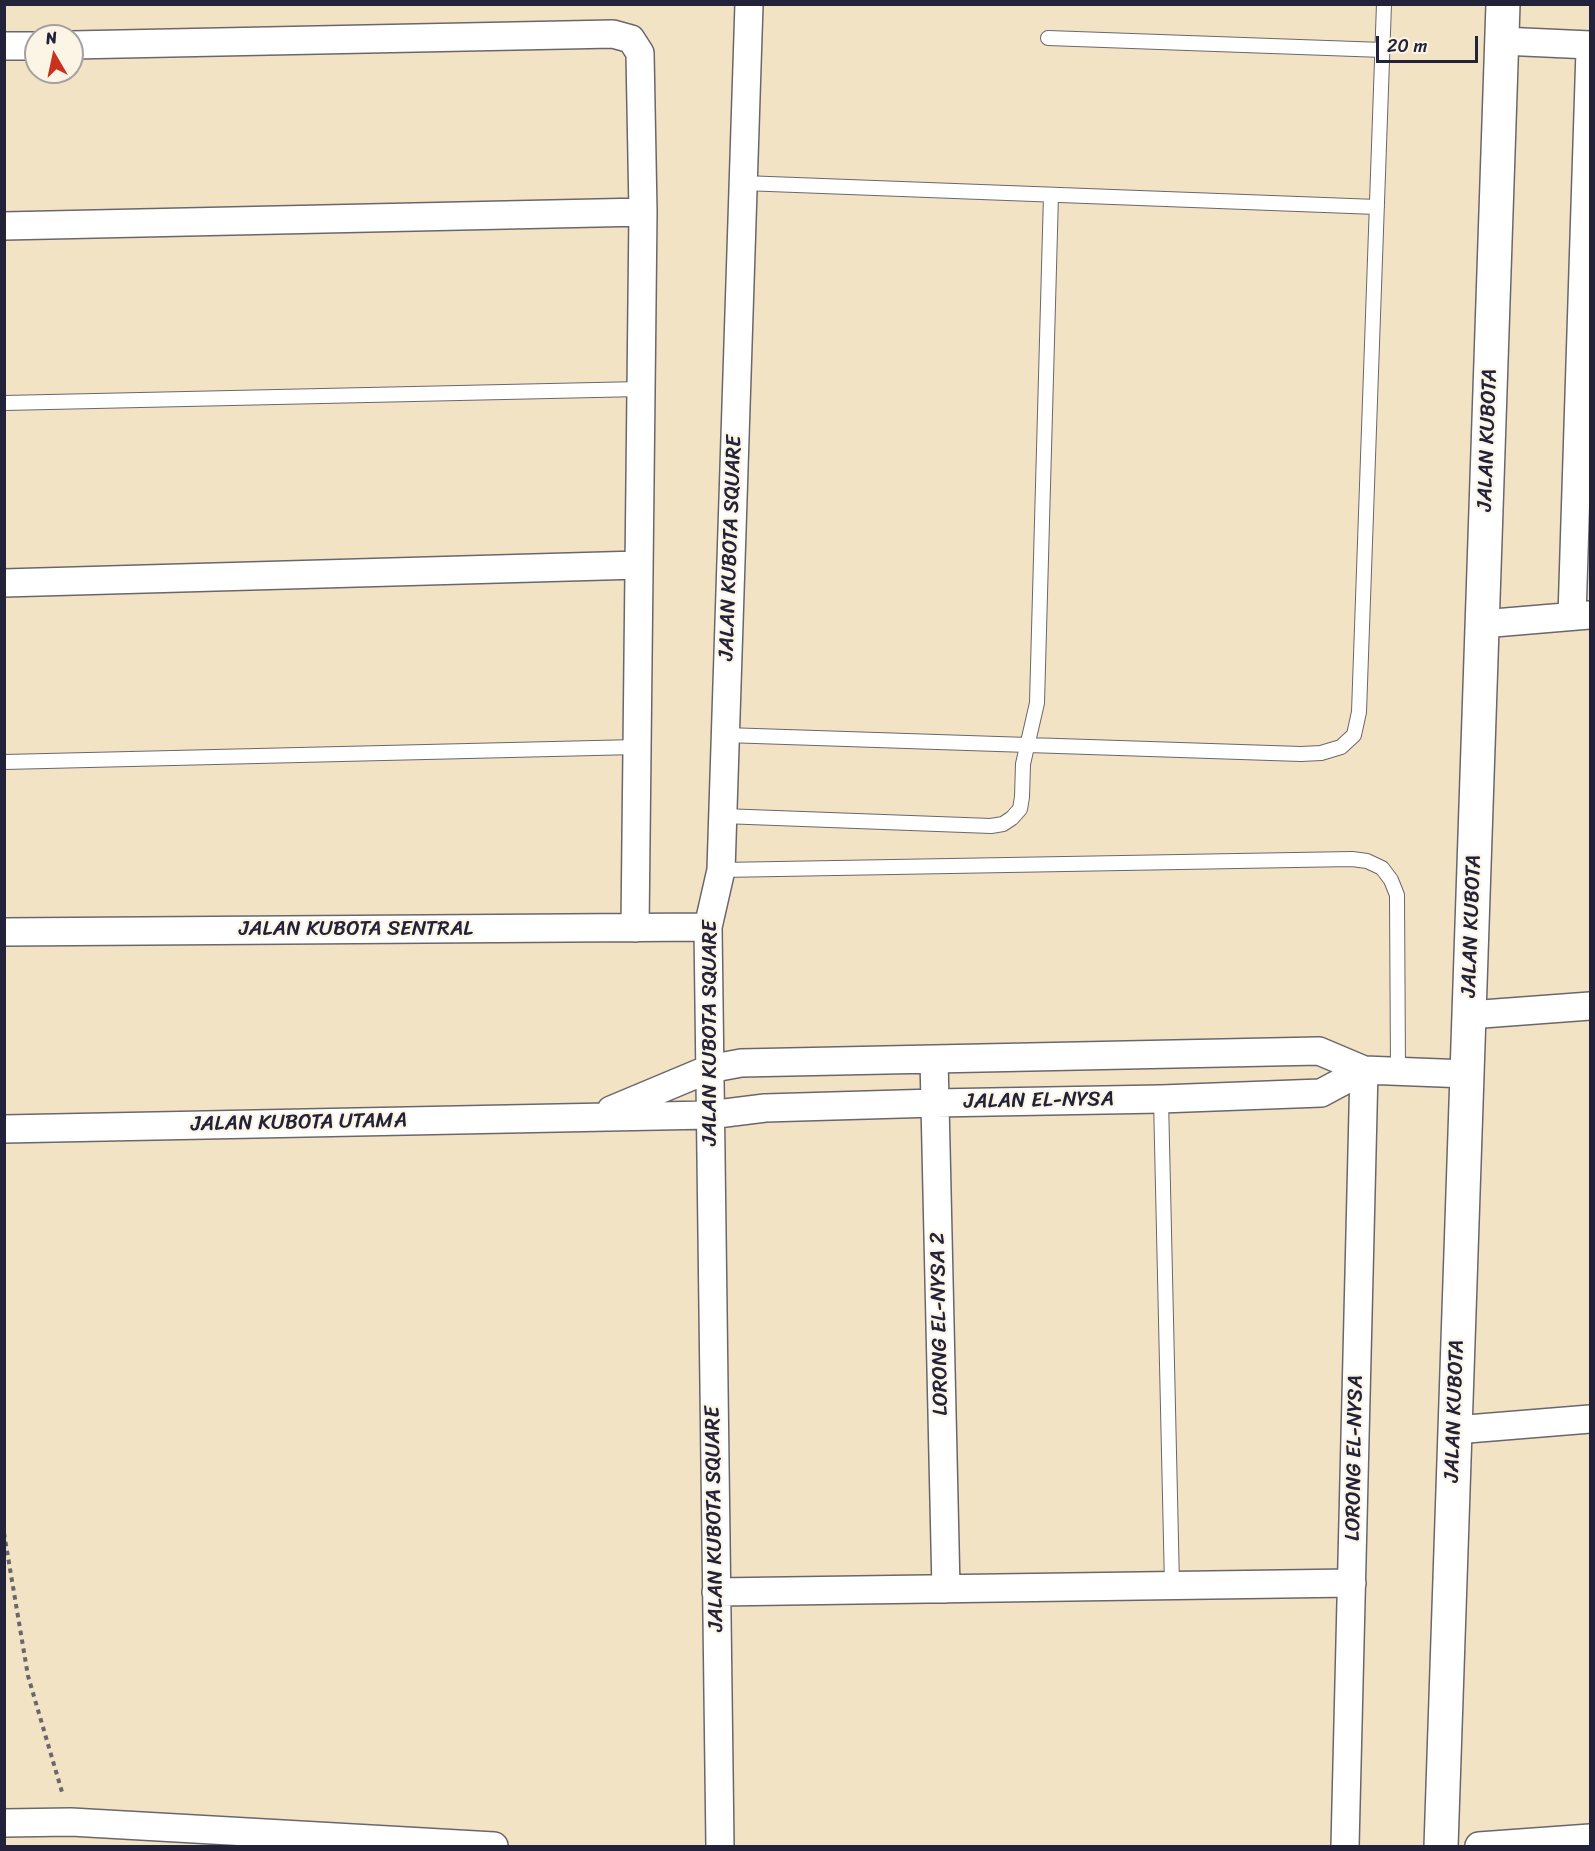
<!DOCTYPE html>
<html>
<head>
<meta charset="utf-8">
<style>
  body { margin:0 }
  #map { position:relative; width:1595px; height:1851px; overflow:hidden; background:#f2e3c4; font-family:Sriracha,sans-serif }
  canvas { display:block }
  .frame { position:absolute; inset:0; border:6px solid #22223b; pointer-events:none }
  .north { position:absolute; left:24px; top:24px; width:60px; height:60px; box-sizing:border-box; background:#fcf5e5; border:2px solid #a5a1a1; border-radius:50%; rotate:351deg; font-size:16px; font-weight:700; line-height:24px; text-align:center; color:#22223b }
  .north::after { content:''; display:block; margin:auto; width:21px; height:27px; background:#c8321e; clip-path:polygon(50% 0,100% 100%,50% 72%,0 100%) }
  .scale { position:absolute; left:1376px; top:36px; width:102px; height:27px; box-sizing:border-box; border:3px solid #22223b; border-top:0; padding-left:8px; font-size:18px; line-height:21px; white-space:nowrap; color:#22223b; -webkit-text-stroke:4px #fcf5e5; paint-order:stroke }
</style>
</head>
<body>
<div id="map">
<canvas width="1595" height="1851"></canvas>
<div class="frame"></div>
<div class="north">N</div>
<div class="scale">20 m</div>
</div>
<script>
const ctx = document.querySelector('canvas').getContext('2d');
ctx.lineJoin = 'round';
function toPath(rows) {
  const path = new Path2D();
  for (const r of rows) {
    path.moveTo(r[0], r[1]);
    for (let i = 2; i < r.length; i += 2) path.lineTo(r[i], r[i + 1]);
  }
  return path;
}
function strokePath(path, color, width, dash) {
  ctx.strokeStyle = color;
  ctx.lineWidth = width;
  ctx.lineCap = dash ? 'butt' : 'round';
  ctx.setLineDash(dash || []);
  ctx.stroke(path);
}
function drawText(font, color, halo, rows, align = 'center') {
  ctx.font = font + ' Sriracha,sans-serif';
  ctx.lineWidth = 4.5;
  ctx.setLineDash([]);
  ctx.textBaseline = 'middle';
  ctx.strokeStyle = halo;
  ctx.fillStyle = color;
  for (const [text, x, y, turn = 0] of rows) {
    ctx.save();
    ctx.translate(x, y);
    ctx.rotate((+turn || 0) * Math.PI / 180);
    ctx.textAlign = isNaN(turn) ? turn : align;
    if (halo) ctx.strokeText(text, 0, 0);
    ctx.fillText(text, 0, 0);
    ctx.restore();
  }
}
const lane = toPath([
  [1048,38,1383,50],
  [743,183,1377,207],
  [4,403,641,389],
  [725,735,1301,754,1321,753,1341,747,1354,735,1359,712,1384,4],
  [4,762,637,747],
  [722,816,991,826,1003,824,1012,818,1020,809,1022,797,1023,764,1037,703,1051,195],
  [721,870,1352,859,1367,861,1382,868,1391,880,1397,895,1398,1071],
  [1161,1099,1172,1585]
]);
const street = toPath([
  [1502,41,1590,45],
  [72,45,613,34,631,39,640,53,643,212,635,928],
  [4,46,36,46],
  [4,226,643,212],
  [4,583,639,565],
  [1572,616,1590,50],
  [1482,624,1589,615],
  [4,932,708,927],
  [1469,1015,1590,1006],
  [934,1059,946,1589],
  [611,1110,709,1069,741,1063,1319,1051,1364,1070,1467,1074],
  [4,1129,709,1115,765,1108,935,1103,1161,1099,1321,1093,1364,1070],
  [1455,1430,1590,1419],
  [716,1592,1352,1583],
  [4,1823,71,1822,494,1846],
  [720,1846,708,927,721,870,749,4],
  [1345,1846,1364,1070],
  [1479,1846,1590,1838]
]);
const secondary = toPath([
  [1441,1846,1503,4]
]);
strokePath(lane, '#6b666b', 16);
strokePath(street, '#6b666b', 30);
strokePath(secondary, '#6b666b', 36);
strokePath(toPath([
  [4,1533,28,1676,62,1792]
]), '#6b666b', 4, [4.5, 4.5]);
strokePath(lane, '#fff', 14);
strokePath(street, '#fff', 27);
strokePath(secondary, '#fff', 33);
drawText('21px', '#22223b', '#fcf5e5', [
  ["JALAN KUBOTA",1488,440,-88],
  ["JALAN KUBOTA SQUARE",731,548,-88],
  ["JALAN KUBOTA",1472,926,-88],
  ["JALAN KUBOTA SENTRAL",356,930],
  ["JALAN KUBOTA SQUARE",711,1033,-90],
  ["JALAN EL-NYSA",1039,1101,-1],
  ["JALAN KUBOTA UTAMA",299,1123,-1],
  ["LORONG EL-NYSA 2",940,1324,-91],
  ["JALAN KUBOTA",1455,1411,-88],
  ["LORONG EL-NYSA",1355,1458,-89],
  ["JALAN KUBOTA SQUARE",715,1519,-91]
]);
</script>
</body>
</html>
